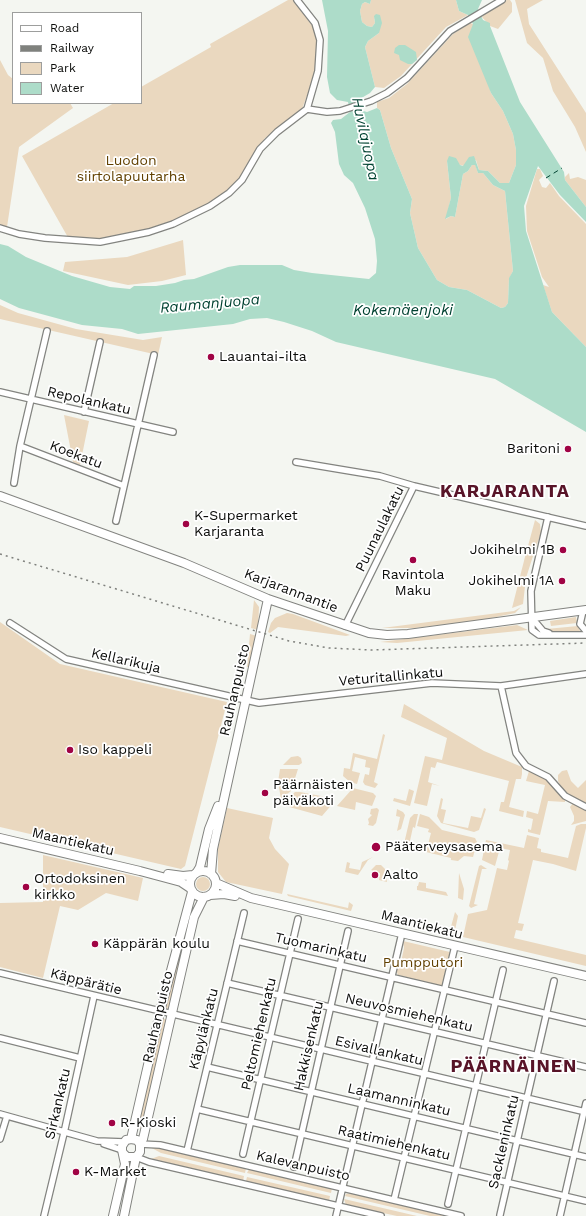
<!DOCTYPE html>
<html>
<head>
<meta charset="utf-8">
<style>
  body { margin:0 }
  #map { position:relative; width:586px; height:1216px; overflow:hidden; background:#f4f6f1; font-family:"Work Sans",sans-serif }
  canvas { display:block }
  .legend { position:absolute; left:12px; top:12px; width:130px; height:92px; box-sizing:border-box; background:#fff; border:1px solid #9d9e9d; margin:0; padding:5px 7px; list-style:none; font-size:12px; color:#0b0c0a }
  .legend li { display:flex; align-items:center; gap:8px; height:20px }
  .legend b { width:20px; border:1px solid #9d9e9d }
</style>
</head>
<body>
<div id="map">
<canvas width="586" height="1216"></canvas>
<ul class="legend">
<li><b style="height:5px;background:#fff"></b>Road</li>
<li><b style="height:5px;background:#7f817d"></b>Railway</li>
<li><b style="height:11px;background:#ead8bf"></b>Park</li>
<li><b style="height:11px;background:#addcc9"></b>Water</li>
</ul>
</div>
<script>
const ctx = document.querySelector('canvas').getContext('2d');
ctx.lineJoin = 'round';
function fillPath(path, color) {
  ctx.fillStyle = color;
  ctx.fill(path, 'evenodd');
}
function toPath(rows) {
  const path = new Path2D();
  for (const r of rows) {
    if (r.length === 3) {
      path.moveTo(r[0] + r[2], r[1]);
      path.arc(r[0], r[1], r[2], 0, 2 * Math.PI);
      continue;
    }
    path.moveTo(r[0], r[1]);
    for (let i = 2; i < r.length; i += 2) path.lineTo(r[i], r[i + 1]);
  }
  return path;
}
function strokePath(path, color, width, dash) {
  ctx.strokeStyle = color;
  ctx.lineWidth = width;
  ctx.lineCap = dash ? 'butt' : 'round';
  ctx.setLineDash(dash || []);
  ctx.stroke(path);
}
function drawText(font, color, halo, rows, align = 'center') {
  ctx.font = font + ' "Work Sans",sans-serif';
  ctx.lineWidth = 3.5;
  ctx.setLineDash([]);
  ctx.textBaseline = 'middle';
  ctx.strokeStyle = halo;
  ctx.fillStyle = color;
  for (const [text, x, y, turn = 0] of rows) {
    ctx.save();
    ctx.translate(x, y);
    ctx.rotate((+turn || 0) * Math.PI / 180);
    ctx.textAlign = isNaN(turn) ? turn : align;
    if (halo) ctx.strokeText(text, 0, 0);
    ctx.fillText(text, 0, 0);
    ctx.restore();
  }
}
fillPath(toPath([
  [288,0,294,0,315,30,318,41,314,77,302,109,264,139,266,143,229,193,192,215,125,238,70,241,22,156,114,103,141,103,141,87,211,47,210,44],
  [371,0,456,0,459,11,468,15,446,27,401,76,384,88,375,87,365,47,368,41,379,33,374,16,375,23,372,27,367,26,362,22,360,11,362,4,365,2,370,4],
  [507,0,510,0,512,3,512,12,498,29,490,26,482,17,486,12],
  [515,0,543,0,527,9,529,24,586,113,586,152,575,127,553,91,543,58,527,43],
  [470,23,473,24,491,93,503,111,513,134,516,150,516,165,509,183,500,183,488,171,479,170,476,160,464,166,447,161,451,198,446,219,451,216,455,217,463,174,468,171,472,165,475,164,478,173,483,173,493,185,505,191,513,271,509,279,508,303,505,307,501,308,467,290,449,287,437,280,418,248,410,213,412,199,391,148,380,110,377,108,377,102,389,98,407,84,453,34],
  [0,60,8,75,13,79,13,103,70,103,73,108,19,147,7,227,0,225],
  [537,169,540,169,543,176,539,180,542,187,546,188,550,183,559,196,586,224,586,347,552,312,543,285,549,287,542,277,527,231,526,206],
  [569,173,570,179,578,177,586,180,586,207,565,180,565,177],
  [183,240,186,275,162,281,128,285,63,271,65,262,127,257],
  [0,305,18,313,76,329,143,340,162,337,158,355,0,319],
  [64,415,89,421,80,465,73,462],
  [535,520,540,524,541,533,536,547,528,546],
  [526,553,531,554,533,556,526,578,523,604,512,608],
  [254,600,259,607,258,630,251,628],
  [521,607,515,613,482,620,415,628,382,628,514,611],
  [287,613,293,614,350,635,346,636,278,627,270,633,268,632,271,623,275,618],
  [576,617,577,623,551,626,550,621],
  [0,622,60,664,227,702,185,866,181,869,0,827],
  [517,625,528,630,397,643,380,642],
  [578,626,580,631,552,632,546,629],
  [250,634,257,636,249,667,247,667],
  [404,704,484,751,522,767,522,774,521,779,516,779,509,807,524,811,523,817,499,811,501,802,504,802,509,781,437,762,435,768,431,767,428,782,440,786,432,784,427,806,414,803,425,756,442,760,447,738,401,717],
  [383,734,385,735,374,782,378,784,375,788,365,785,363,782,365,774,369,775,370,768,365,767,366,760,355,757,352,771,360,773,357,784,350,782,343,776,344,768,350,769,353,753,377,759],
  [298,756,301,758,302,763,299,765,283,765,291,757],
  [280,769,298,769,291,791,281,799,278,782],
  [567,770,571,781,578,788,586,780,586,803,571,797,562,789,558,781,558,775,562,771],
  [529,771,542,776,565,799,565,802,548,801,540,835,528,832,528,829,531,830,533,819,526,817,527,811,538,814,545,785,526,781],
  [353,788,373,793,376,796,372,806,356,802,355,810,337,806],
  [409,789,414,791,410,806,393,801,394,798,406,801],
  [295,792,300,792,321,796,334,802,322,816,282,805],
  [441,798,443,799,441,809,446,810,443,823,468,828,471,816,481,818,484,808,486,809,479,830,474,832,441,823,437,816],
  [573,803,586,808,586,821,571,825,574,821,574,816,570,807],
  [227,808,273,818,269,838,275,849,289,864,282,894,226,882,218,872,218,848],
  [377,808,379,810,376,823,373,826,368,825,369,823,368,819,372,815,370,814,371,809],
  [397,809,403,812,405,815,401,829,397,831,400,817,396,816],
  [414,814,418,814,415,828,413,827,408,850,403,848,410,818],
  [420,814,429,817,442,830,475,838,477,842,473,857,464,856,458,861,451,860,451,858,426,852,431,833,428,832,429,829,417,826],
  [581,824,586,824,586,828,576,871,553,864,533,860,518,923,524,924,522,931,516,930,514,938,586,955,586,966,463,937,468,914,487,910,497,868,507,870,509,861,508,860,510,850,500,848,495,866,482,860,486,840,524,848,527,835,539,838,537,848,541,849,541,852,568,858,576,826],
  [43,855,143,878,138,901,106,893,78,910,60,906,43,978,0,967,0,903,43,902],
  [373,857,368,860,358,875,345,872,347,862,350,863,349,868,360,870,362,862],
  [376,865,381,865,385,869,387,882,379,880,380,873,371,870],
  [481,865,487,869,482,869,474,904,478,905,471,908,469,906,479,866],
  [459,873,464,889,463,900,458,898],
  [203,884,7],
  [419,882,426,883,426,888,446,892,448,896,417,890,417,886,418,886],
  [287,894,348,908,349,902,353,905,351,911,288,896],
  [191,907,195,908,170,1009,165,1008],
  [455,912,458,916,454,935,449,934],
  [403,941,450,952,442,986,398,975,396,970,400,967,404,948],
  [162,1018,168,1020,142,1129,137,1128],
  [148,1146,167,1149,246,1168,245,1173,161,1153],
  [159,1156,244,1176,243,1181,151,1159],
  [249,1169,332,1188,331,1193,247,1173],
  [247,1177,330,1196,329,1201,246,1181],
  [350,1193,449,1216,430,1216,345,1196,346,1194],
  [344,1199,417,1216,397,1216,346,1205]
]), '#ead8bf');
fillPath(toPath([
  [322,0,371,0,370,4,365,2,362,4,360,11,362,22,367,26,372,27,375,23,374,16,376,14,380,15,382,23,379,33,368,41,365,47,375,87,370,93,358,100,360,110,367,112,377,108,380,110,391,148,412,199,410,213,418,248,437,280,449,287,467,290,501,308,505,307,508,303,509,278,513,271,505,191,493,185,483,173,478,173,475,165,472,165,468,171,463,174,455,217,451,216,445,219,451,198,447,161,449,156,456,158,460,165,463,166,469,157,474,156,479,170,488,171,500,183,509,183,516,165,516,150,513,134,503,111,491,93,468,37,473,24,468,15,459,11,456,0,482,0,478,9,483,20,490,23,490,26,520,102,564,172,565,180,586,207,586,222,560,195,538,166,524,206,526,231,552,312,586,347,586,432,495,379,336,342,312,331,284,322,267,318,250,319,233,324,138,334,122,329,82,325,19,308,0,299,0,244,8,246,26,257,72,276,110,287,130,289,134,286,156,286,175,283,184,280,194,279,228,267,240,265,282,265,294,270,312,273,369,279,376,273,377,261,375,239,365,208,353,183,344,175,339,164,335,132,331,123,333,120,341,119,350,112,348,102,337,100,330,93,327,77,328,31],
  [399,45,405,45,416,52,417,60,412,64,408,64,400,60,399,55,394,53,395,48]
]), '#addcc9');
strokePath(toPath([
  [546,178,562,168]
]), '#004231', 1, [5, 4]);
const street = toPath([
  [297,0,315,23,320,40,318,71,307,109],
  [0,228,19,234,45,238,100,242,149,232,173,224,210,206,229,193,242,180,260,149,277,132,307,109,327,112,340,111,371,101,387,93,407,78,450,31,502,0],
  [47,331,20,446,124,486],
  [0,392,173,432],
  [84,412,100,342],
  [296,462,380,476,414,486],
  [14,483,20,446],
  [548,517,531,591,532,630,539,635,586,635],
  [116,521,154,355],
  [583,611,580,624,586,631],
  [532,618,543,631,549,633],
  [10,623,66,659,259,703,432,683,501,686,586,674],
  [345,626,414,486,586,526],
  [501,686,516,753,526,766,548,777,565,796,586,807],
  [237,941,586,1023],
  [0,973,586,1112],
  [227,983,586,1067],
  [0,1038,80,1058],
  [207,1067,586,1157],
  [197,1109,586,1201],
  [0,1114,97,1141,125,1142],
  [0,1139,7,1116],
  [104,1144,122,1150],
  [140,1144,160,1145,461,1216],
  [187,1151,244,913],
  [243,1154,298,919],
  [136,1157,149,1162,381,1216],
  [294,1167,348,931],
  [394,1200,455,946],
  [448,1204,503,970],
  [500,1215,554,981],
  [44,1216,64,1133,94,996],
  [336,1216,402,933],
  [560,1216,586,1103]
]);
const secondary = toPath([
  [0,496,184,563,268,599,369,633,387,635,408,634,586,610],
  [0,838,140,871,181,882,190,888],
  [203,884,13],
  [197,872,200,867,209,829,218,806],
  [168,874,183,876,193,875],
  [211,874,213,849,268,599],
  [216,883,251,898,586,976],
  [210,895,224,894,235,896],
  [131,1139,161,1008,192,892],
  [140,1144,143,1139,194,917,204,897],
  [113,1216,125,1164,122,1150,122,1146,126,1140,131,1139,137,1140,140,1144,140,1152,136,1157,127,1157,123,1153],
  [124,1216,136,1157]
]);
strokePath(street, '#838480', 8);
strokePath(secondary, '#838480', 10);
strokePath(street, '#fff', 5.5);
strokePath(secondary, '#fff', 8);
strokePath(toPath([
  [0,554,289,641,329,648,372,650,586,643]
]), '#7f817d', 1.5, [2, 4]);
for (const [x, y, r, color] of [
  [211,357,4,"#a00344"],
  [568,449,4,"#a00344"],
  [186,524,4,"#a00344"],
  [563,550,4,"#a00344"],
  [413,560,4,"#a00344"],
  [562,581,4,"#a00344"],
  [70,750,4,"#a00344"],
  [265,793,4,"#a00344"],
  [376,847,5,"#a00344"],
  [375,875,4,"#a00344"],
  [26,887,4,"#a00344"],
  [95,944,4,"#a00344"],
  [112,1123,4,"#a00344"],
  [76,1172,4,"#a00344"]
]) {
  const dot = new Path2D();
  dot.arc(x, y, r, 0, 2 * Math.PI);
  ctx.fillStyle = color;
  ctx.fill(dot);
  strokePath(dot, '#fff', 1.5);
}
drawText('14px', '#614000', '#fff', [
  ["Luodon",131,161],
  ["siirtolapuutarha",131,177],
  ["Pumpputori",423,963]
]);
drawText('14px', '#0b0c0a', '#fff', [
  ["Lauantai-ilta",219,357],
  ["Baritoni",560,449,"right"],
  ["K-Supermarket",194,516],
  ["Karjaranta",194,532],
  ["Jokihelmi 1B",555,550,"right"],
  ["Ravintola",413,575,"center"],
  ["Maku",413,591,"center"],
  ["Jokihelmi 1A",554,581,"right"],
  ["Iso kappeli",78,750],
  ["Päärnäisten",273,785],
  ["päiväkoti",273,801],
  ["Pääterveysasema",385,847],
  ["Aalto",383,875],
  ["Ortodoksinen",34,879],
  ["kirkko",34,895],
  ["Käppärän koulu",103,944],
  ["R-Kioski",120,1123],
  ["K-Market",84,1172]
], 'left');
drawText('14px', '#0b0c0a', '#fff', [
  ["Repolankatu",89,401,13],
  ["Koekatu",76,455,21],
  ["Puunaulakatu",380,529,-64],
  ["Karjarannantie",291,591,21],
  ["Kellarikuja",126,661,13],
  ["Veturitallinkatu",391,677,-5],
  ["Rauhanpuisto",235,690,-77],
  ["Maantiekatu",73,842,13],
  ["Maantiekatu",422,925,14],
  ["Tuomarinkatu",321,948,13],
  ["Käppärätie",86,982,14],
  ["Neuvosmiehenkatu",409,1013,13],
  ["Rauhanpuisto",158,1017,-77],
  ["Käpylänkatu",204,1029,-76],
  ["Peltomiehenkatu",259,1034,-77],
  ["Hakkisenkatu",309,1046,-77],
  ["Esivallankatu",379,1051,13],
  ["Laamanninkatu",399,1100,13],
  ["Sirkankatu",58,1104,-77],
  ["Sackleninkatu",504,1142,-77],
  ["Raatimiehenkatu",394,1143,13],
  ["Kalevanpuisto",303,1166,13]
]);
drawText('italic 15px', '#004231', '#fff', [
  ["Huvilajuopa",365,139,78],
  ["Raumanjuopa",210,304,-5],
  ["Kokemäenjoki",403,311]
]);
ctx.letterSpacing = '1px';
drawText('bold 18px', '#581428', '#fff', [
  ["KARJARANTA",505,492],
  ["PÄÄRNÄINEN",514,1067]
]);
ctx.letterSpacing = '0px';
</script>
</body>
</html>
